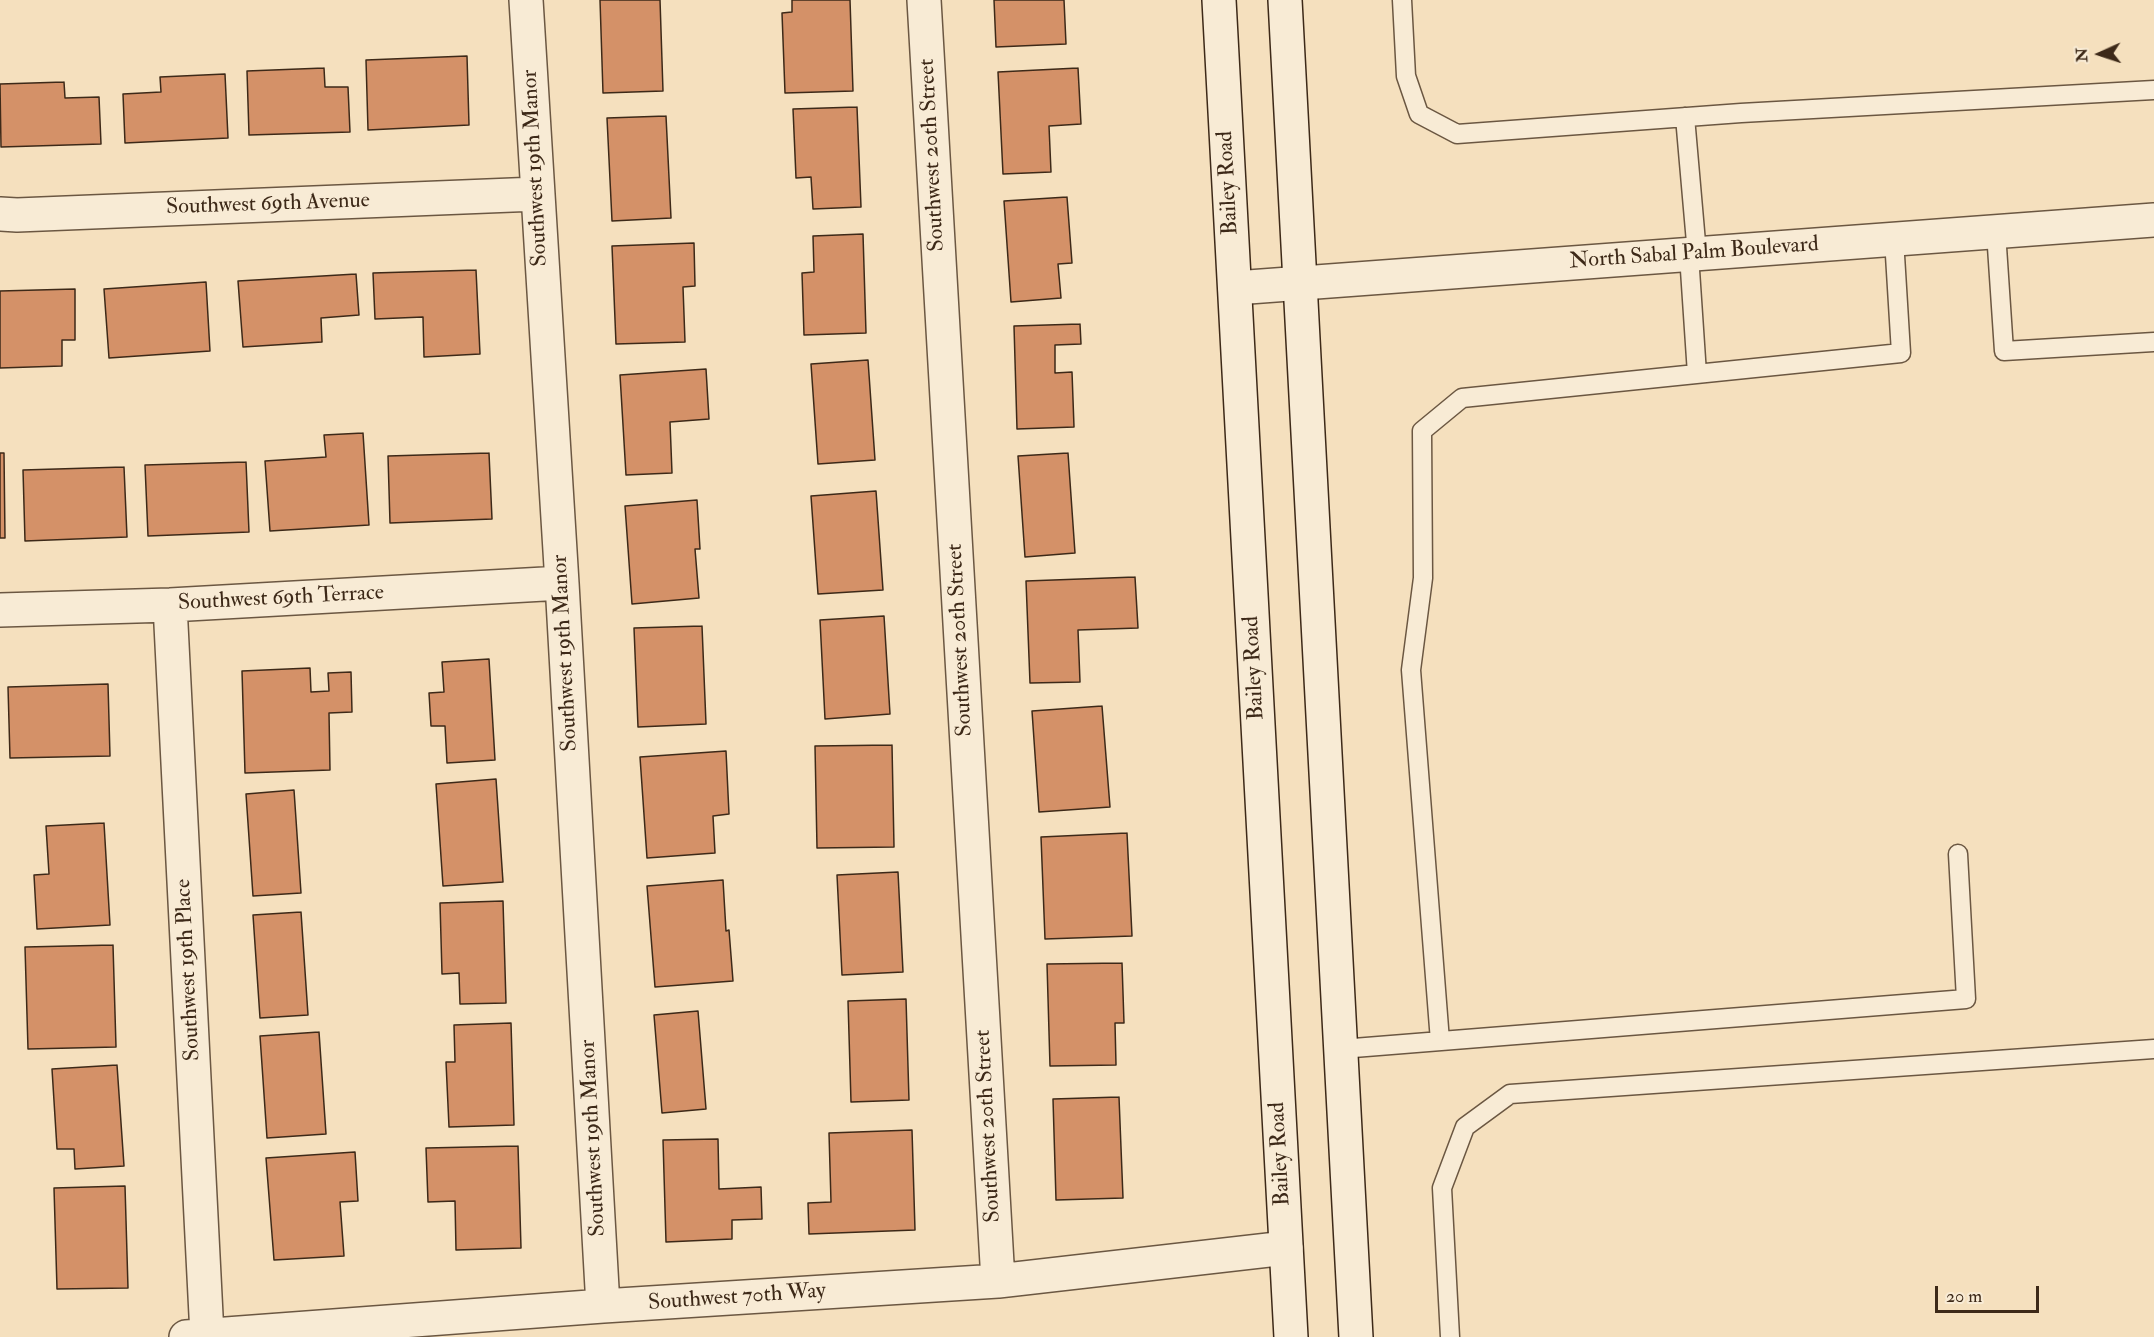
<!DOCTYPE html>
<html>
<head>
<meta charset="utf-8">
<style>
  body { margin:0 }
  #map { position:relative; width:2154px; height:1337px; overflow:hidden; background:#f5e0be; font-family:"IM FELL Double Pica",serif }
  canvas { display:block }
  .north { position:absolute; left:2070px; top:24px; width:60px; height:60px; -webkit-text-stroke:4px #f8ebd5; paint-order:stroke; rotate:267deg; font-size:16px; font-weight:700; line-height:24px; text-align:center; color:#3d2918 }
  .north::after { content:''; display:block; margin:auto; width:21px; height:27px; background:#3d2918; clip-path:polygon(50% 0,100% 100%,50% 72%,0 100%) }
  .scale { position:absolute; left:1935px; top:1286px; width:104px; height:27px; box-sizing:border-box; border:3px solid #3d2918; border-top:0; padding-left:8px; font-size:18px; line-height:21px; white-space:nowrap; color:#3d2918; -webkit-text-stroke:4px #f8ebd5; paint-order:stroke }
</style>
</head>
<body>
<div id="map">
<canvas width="2154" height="1337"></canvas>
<div class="north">N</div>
<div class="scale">20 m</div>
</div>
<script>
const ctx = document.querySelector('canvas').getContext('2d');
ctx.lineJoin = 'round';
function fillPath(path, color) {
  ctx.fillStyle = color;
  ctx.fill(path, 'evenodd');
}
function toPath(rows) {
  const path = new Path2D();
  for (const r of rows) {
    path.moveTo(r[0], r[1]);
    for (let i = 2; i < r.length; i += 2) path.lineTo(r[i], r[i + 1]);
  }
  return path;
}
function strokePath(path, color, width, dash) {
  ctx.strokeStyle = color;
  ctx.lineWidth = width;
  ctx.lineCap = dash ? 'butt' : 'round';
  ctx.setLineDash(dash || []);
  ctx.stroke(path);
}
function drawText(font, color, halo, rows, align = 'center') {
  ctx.font = font + ' "IM FELL Double Pica",serif';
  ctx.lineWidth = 4.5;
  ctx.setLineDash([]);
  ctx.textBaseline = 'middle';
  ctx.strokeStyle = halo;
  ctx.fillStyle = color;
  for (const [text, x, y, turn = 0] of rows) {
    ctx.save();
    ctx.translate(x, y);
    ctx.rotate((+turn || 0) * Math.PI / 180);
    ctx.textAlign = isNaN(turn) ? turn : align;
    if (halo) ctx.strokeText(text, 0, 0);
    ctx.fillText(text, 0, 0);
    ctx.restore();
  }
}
const building = toPath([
  [600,0,660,0,663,91,603,93,600,0],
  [792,0,850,0,853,91,785,93,782,13,792,12,792,0],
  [994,0,1064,0,1066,44,996,47,994,0],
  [467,56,469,125,368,130,366,60,467,56],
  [324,68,325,87,348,87,350,132,249,135,247,71,324,68],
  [1078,68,1081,124,1049,126,1051,172,1003,174,998,72,1078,68],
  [225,74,228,138,125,143,123,94,161,92,160,77,225,74],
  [64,82,65,98,99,97,101,144,1,147,0,84,64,82],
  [857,107,861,207,813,209,811,177,796,178,793,109,857,107],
  [666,116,671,218,612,221,607,118,666,116],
  [1067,197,1072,263,1058,264,1061,298,1011,302,1004,201,1067,197],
  [863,234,866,333,804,335,802,273,814,272,813,236,863,234],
  [694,243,695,286,683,287,685,342,616,344,612,246,694,243],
  [476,270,480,354,424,357,423,317,375,319,373,273,476,270],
  [356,274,359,315,321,318,322,342,243,347,238,281,356,274],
  [206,282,210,351,109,358,104,289,206,282],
  [75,289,75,340,62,340,62,366,0,368,0,291,75,289],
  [1080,324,1081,344,1055,345,1055,373,1072,372,1074,427,1017,429,1014,326,1080,324],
  [868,360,875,460,818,464,811,364,868,360],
  [706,369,709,419,670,422,672,473,626,475,620,375,706,369],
  [363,433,369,525,270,531,265,461,326,457,324,435,363,433],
  [0,453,4,453,5,538,0,538,0,453],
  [489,453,492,519,390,523,388,456,489,453],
  [1068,453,1075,553,1025,557,1018,456,1068,453],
  [246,462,249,532,148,536,145,465,246,462],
  [124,467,127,537,25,541,23,470,124,467],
  [876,491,883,590,818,594,811,496,876,491],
  [697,500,700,549,695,549,699,598,632,604,625,506,697,500],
  [1135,577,1138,628,1078,630,1080,682,1030,683,1026,581,1135,577],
  [884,616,890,714,825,719,820,620,884,616],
  [702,626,706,724,638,727,634,628,702,626],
  [489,659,495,760,447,763,445,726,431,726,429,693,444,692,442,662,489,659],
  [310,668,311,692,329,691,328,673,351,672,352,712,329,713,330,770,245,773,242,671,310,668],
  [108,684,110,756,10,758,8,687,108,684],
  [1102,706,1110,807,1039,812,1032,711,1102,706],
  [892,745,894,847,817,848,815,746,892,745],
  [726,751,729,814,713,816,715,853,647,858,640,757,726,751],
  [496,779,503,882,443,886,436,784,496,779],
  [294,790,301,893,253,896,246,794,294,790],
  [104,823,110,925,37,929,34,875,49,874,46,826,104,823],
  [1127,833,1132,936,1045,939,1041,837,1127,833],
  [898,872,903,972,842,975,837,875,898,872],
  [723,880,726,931,729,930,733,981,655,987,647,886,723,880],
  [503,901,506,1003,460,1004,459,973,442,974,440,903,503,901],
  [301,912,308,1015,260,1018,253,915,301,912],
  [113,945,116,1047,28,1049,25,947,113,945],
  [1122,963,1124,1023,1115,1023,1116,1065,1050,1066,1047,964,1122,963],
  [906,999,909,1100,851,1102,848,1001,906,999],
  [698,1011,706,1109,662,1113,654,1015,698,1011],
  [511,1023,514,1125,449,1127,446,1062,455,1062,454,1025,511,1023],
  [319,1032,326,1134,267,1138,260,1036,319,1032],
  [117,1065,124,1166,75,1169,74,1149,57,1149,52,1069,117,1065],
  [1119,1097,1123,1198,1056,1200,1053,1099,1119,1097],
  [912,1130,915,1230,809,1234,808,1203,831,1202,829,1133,912,1130],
  [718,1139,719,1189,761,1187,762,1219,732,1220,732,1239,666,1242,663,1140,718,1139],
  [518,1146,521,1248,456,1250,455,1201,428,1202,426,1148,518,1146],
  [355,1152,358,1201,340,1202,344,1256,274,1260,266,1158,355,1152],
  [125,1186,128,1288,57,1289,54,1188,125,1186]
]);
fillPath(building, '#d49168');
strokePath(building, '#3d2918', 1.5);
const lane = toPath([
  [1402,0,1406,76,1419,114,1457,134,1741,113,2154,90],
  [1685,117,1697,254],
  [1996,232,2004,351,2154,342],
  [1689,255,1697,374],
  [1440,1041,1411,670,1423,578,1422,431,1462,398,1901,353,1894,239],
  [1341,1049,1966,999,1958,854],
  [1450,1337,1442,1188,1465,1127,1510,1094,2154,1049]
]);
const street = toPath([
  [526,0,562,583,603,1306],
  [924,0,998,1281],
  [0,214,17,215,537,194],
  [1235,288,2154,220],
  [170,605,207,1335],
  [0,610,170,605,562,583],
  [186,1337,603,1306,998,1281,1286,1248]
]);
const secondary = toPath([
  [1219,0,1291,1337],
  [1285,0,1356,1337]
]);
strokePath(lane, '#6b5742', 21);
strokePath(street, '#6b5742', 36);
strokePath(secondary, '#3d2918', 36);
strokePath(lane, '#f8ebd5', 18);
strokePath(street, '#f8ebd5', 33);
strokePath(secondary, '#f8ebd5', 33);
drawText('22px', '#3d2918', '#f8ebd5', [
  ["Southwest 20th Street",933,155,-93],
  ["Southwest 19th Manor",536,168,-93],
  ["Bailey Road",1229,183,-93],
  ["Southwest 69th Avenue",268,205,-2],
  ["North Sabal Palm Boulevard",1694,254,-4],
  ["Southwest 69th Terrace",281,599,-3],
  ["Southwest 20th Street",961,640,-93],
  ["Southwest 19th Manor",566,653,-93],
  ["Bailey Road",1255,668,-93],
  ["Southwest 19th Place",189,970,-93],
  ["Southwest 20th Street",989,1126,-93],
  ["Southwest 19th Manor",594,1138,-93],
  ["Bailey Road",1281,1154,-93],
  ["Southwest 70th Way",737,1298,-4]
]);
</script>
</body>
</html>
